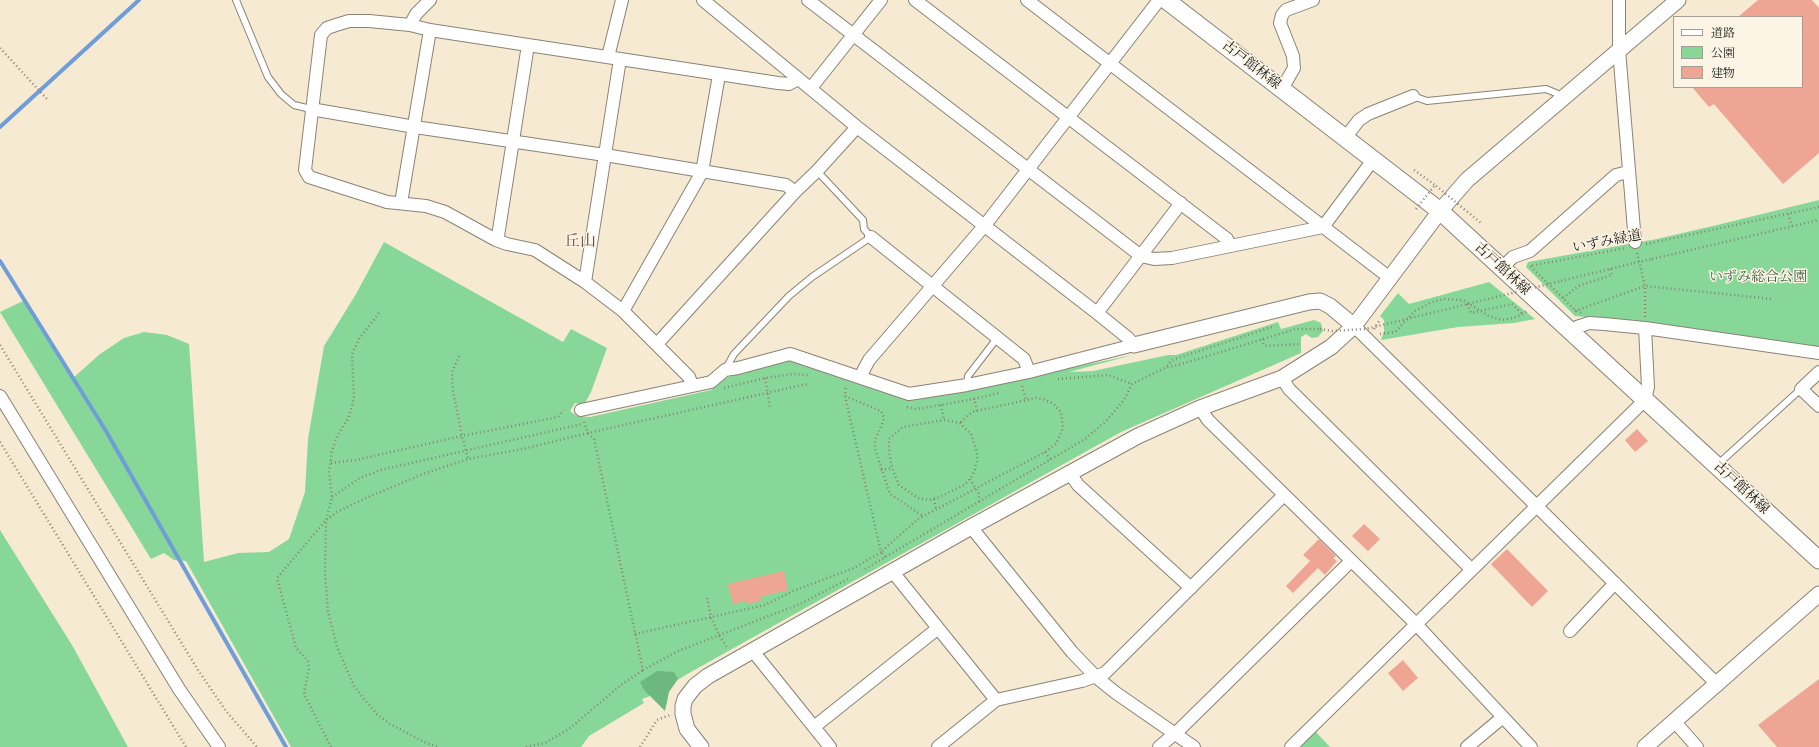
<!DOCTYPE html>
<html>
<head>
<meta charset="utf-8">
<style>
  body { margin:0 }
  #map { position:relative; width:1819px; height:747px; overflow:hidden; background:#f6ead2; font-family:"Gentium Book Plus","Noto Serif JP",serif }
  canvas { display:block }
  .legend { position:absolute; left:1673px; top:16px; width:130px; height:72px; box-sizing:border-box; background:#fcf5e5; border:1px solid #a29e95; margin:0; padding:5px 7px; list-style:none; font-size:12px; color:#1c1c1c }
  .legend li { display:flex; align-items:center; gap:8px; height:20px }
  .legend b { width:20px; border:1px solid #a29e95 }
</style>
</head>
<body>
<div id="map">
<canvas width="1819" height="747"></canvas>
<ul class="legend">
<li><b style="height:5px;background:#fff"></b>道路</li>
<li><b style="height:11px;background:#87d898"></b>公園</li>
<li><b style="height:11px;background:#efa594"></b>建物</li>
</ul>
</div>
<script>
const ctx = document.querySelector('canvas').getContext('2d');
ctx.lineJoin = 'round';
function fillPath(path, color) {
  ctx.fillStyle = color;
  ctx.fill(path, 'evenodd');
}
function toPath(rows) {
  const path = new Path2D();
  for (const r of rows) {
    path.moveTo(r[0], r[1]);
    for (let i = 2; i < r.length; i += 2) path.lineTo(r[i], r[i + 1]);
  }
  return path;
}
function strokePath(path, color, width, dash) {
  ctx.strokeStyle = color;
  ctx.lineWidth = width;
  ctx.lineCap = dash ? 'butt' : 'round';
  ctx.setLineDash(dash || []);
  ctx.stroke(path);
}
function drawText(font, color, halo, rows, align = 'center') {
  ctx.font = font + ' "Gentium Book Plus","Noto Serif JP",serif';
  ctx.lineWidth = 3;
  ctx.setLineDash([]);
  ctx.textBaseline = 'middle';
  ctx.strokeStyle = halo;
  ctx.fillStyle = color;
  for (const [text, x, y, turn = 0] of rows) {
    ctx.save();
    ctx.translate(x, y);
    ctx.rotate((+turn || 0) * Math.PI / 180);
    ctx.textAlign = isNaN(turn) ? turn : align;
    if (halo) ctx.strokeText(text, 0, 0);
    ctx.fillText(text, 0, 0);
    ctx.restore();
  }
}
fillPath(toPath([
  [1819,200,1819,348,1645,322,1575,316,1526,267,1528,262,1657,239,1717,225],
  [384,242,563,342,571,329,607,348,591,392,584,405,575,403,570,411,577,416,590,417,711,390,728,377,785,361,793,361,904,399,913,400,1133,355,1069,372,1093,371,1168,355,1176,355,1278,322,1281,329,1314,320,1321,323,1323,331,1318,337,1312,338,1306,334,1301,337,1301,353,1121,432,689,673,653,695,642,699,644,703,589,736,581,747,291,747,186,561,174,560,164,553,151,559,0,312,25,300,73,378,100,354,124,338,144,332,167,335,189,344,204,562,238,553,269,552,289,539,305,492,308,439,324,346,356,294],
  [1489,282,1535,319,1514,323,1458,327,1381,340,1384,331,1384,320,1380,316,1398,293,1409,304],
  [0,530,72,645,128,747,0,747],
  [1315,731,1330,747,1299,747]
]), '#87d898');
fillPath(toPath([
  [657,671,674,672,678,679,669,692,665,711,644,690,640,682]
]), '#6db880');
strokePath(toPath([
  [0,127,139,0],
  [0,261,106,431,286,747]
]), '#6f9dd7', 4);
fillPath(toPath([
  [1758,0,1812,0,1819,8,1819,153,1783,184,1714,104,1709,107,1692,87,1802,87,1802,17,1738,17],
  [1637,429,1648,441,1635,452,1625,440],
  [1364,524,1380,539,1368,551,1352,536],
  [1319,539,1336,556,1333,558,1337,561,1325,575,1318,568,1293,593,1286,586,1310,561,1303,555],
  [1507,549,1548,591,1532,607,1491,564],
  [784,571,788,590,760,597,761,601,747,604,747,601,733,604,728,584],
  [1403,660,1418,678,1403,691,1388,673],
  [1819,679,1819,747,1777,747,1758,725]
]), '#efa594');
const service = toPath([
  [236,0,268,77,281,94,294,105,311,109],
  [1413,96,1427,101,1546,89,1563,96],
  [725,370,734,354,789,296,812,277,871,237,864,229,863,220,817,171],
  [967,385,968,376,998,337],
  [1717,465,1801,389]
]);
const minor = toPath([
  [808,0,1141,256,1154,259,1172,258,1323,227,1373,160],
  [915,0,1227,239,1230,246],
  [1027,0,1390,278],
  [1619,0,1619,50,1635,242],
  [410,25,416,14,430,0],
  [608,57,622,0],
  [811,88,881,0],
  [1282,89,1294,68,1293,56,1280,23,1282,15,1286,10,1313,0],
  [311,109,415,127,605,155,786,185,795,192],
  [1345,138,1359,120,1368,114,1413,96],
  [401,203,430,30],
  [871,237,1024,359,1029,372],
  [496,240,498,236,528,45],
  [1502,268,1513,257,1530,251,1616,175,1628,172],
  [585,282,620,59],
  [623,311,702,172,719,75],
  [1097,313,1181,203],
  [1354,326,1718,685],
  [1571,332,1577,327,1589,323,1604,324,1645,328,1819,353],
  [657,344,795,192,817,171,857,127],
  [1819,372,1801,389,1819,406],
  [860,377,869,360,985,225,1159,0],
  [1282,378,1289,389,1471,569],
  [692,385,689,377,623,311,585,282,535,250,507,244,496,240,445,212,426,206,387,202,309,177,305,170,321,35,327,28,336,25,349,21,369,21,410,25,430,30,528,45,778,83,789,84,798,79],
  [0,396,179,689,219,747],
  [1200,408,1208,420,1415,623,1531,747],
  [581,410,711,382,725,370,738,368,790,354,909,394,967,385,1029,372,1134,345,1128,338,1097,313,857,127,703,0],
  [1069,472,1078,485,1191,588],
  [971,527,1072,652,1096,677,1116,693,1194,747],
  [892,571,996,700],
  [1570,631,1615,583],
  [752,650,830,747],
  [1675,722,1697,747],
  [814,727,937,629],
  [938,747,996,700,1082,681,1105,673,1284,495],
  [1159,747,1180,729,1351,561],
  [1291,747,1645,400,1648,387,1645,328],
  [1467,747,1503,717]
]);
const tertiary = toPath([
  [1134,345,1309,302,1320,301,1330,306,1354,326],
  [701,747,687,729,683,714,683,706,685,699,695,686,708,676,971,527,1138,436,1200,408,1282,378,1331,347,1354,326,1440,211,1467,180,1678,0],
  [1645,747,1819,594]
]);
const secondary = toPath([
  [1166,0,1440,211,1819,560]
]);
strokePath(service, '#898377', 8);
strokePath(minor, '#898377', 14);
strokePath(tertiary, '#898377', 17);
strokePath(secondary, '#898377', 19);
strokePath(toPath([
  [0,48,47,99],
  [1414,170,1435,185],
  [1464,209,1481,223],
  [1788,214,1792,226],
  [1646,244,1819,207],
  [1637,253,1645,286,1645,317],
  [1652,259,1819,220],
  [1561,281,1634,263],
  [1563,298,1578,286,1612,275,1610,269],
  [1512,304,1522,314],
  [1575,311,1645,286,1773,299],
  [379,313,359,339,352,354,354,398,352,406,348,419,337,436,332,451,329,472,332,497,326,520,325,573,328,611,337,647,354,686,365,700,377,714,390,724,426,743,439,747],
  [1581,313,1575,310,1530,266,1625,248],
  [1374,329,1379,321],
  [1380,334,1395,332,1415,311,1434,301,1445,299,1463,300,1489,316,1502,320,1514,318,1528,311],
  [1262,339,1264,345,1267,346,1300,344],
  [0,345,198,670,226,711,257,747],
  [459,356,452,372,453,391,462,436,468,459],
  [1167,366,1172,360,1272,327],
  [765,378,770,407],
  [1058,379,1108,375,1132,384],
  [1022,386,1026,400],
  [724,388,765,378,794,374,808,375],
  [845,396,881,411,884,417,883,422,875,440,875,449,890,494,923,516],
  [974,398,977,411],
  [941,405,944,420],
  [907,407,916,409,923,408,974,399,998,393],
  [944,420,960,423,971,434,977,453,977,462,974,472,970,479,964,485,937,498,929,500,918,498,899,485,892,468,889,451,889,439,903,427,944,420],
  [584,422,588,433,594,439,643,670,678,651,800,604,850,578],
  [0,442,186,747],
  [1045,452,1050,459],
  [331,463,356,460,462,436,558,417,563,410],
  [881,470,892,468],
  [970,479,979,494,979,502],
  [332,497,360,478,381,470,582,424],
  [934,499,936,509],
  [885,557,881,552,918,519,1045,452,1056,444,1063,428,1061,412,1054,404,1043,399,1036,398,972,412,960,423],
  [865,569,1085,439,1107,420,1124,400,1132,384,1167,367,1175,366,1296,329,1320,329],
  [707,598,711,617,719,635,728,649],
  [635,634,765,605,793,591,854,568,881,552,845,396,846,385],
  [331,747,305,696,304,692,309,669,308,661,296,648,277,578,326,520,337,512,366,498,423,474,468,459,523,449,588,433,807,384],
  [526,747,545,743,569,729,621,685,643,670],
  [640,747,657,720,670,715]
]), '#898377', 2.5, [1, 3]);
strokePath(service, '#fff', 6);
strokePath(minor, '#fff', 12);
strokePath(tertiary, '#fff', 15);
strokePath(secondary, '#fff', 17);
strokePath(toPath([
  [1416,209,1435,185,1464,209],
  [1634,263,1652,259],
  [1467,304,1471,313,1512,304],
  [1320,329,1332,331,1366,329,1561,281]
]), '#898377', 2.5, [1, 3]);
drawText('14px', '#1c1c1c', '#fcf5e5', [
  ["古戸館林線",1251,65,38],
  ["いずみ緑道",1607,242,-11],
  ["古戸館林線",1502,269,43],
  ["古戸館林線",1741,488,43]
]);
drawText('14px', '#415e47', '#fcf5e5', [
  ["いずみ総合公園",1758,277]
]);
drawText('16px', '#664c46', '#fcf5e5', [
  ["丘山",580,242]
]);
</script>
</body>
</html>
